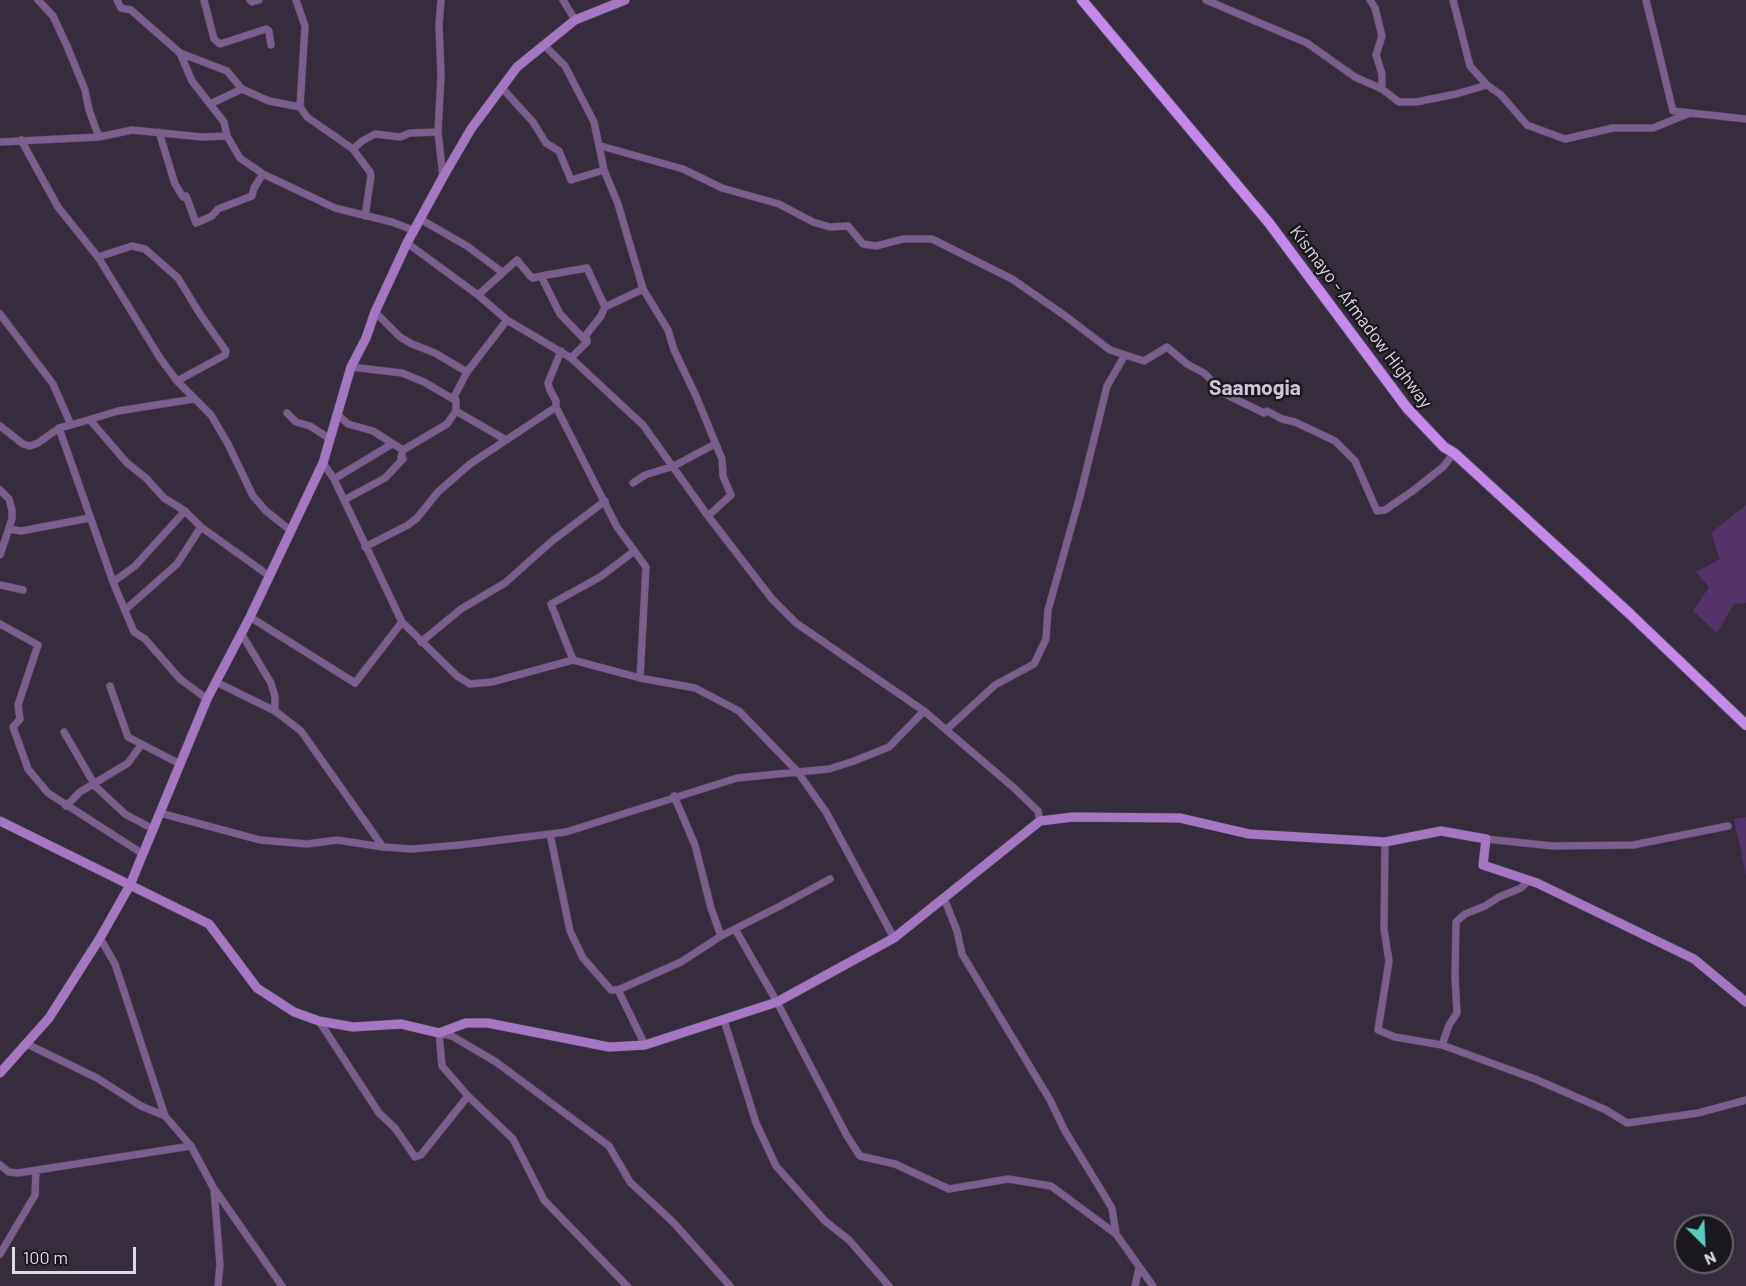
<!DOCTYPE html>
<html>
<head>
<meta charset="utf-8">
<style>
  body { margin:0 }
  #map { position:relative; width:1746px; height:1286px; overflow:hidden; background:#362c3d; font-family:Barlow,sans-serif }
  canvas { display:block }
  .north { position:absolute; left:1674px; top:1214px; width:60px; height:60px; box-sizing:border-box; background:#1b171e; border:2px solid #69646c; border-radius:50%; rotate:156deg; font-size:16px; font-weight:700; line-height:24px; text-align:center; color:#ded8e2 }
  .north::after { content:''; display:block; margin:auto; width:21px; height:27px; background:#57cec1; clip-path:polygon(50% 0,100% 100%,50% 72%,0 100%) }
  .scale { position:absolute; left:12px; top:1247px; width:124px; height:27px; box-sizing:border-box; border:3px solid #ded8e2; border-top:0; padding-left:8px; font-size:18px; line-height:21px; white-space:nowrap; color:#ded8e2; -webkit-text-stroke:4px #1b171e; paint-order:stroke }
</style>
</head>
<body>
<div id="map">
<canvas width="1746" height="1286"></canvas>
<div class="north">N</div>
<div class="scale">100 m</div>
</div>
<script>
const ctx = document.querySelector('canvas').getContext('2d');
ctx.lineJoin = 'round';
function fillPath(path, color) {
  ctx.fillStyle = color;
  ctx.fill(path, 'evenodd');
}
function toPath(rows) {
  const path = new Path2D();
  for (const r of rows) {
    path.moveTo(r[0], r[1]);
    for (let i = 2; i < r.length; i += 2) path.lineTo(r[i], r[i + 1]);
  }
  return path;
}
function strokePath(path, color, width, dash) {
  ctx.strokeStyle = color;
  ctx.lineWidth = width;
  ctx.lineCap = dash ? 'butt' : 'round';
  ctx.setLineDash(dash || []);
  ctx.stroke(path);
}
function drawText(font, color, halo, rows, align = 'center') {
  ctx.font = font + ' Barlow,sans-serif';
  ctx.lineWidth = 5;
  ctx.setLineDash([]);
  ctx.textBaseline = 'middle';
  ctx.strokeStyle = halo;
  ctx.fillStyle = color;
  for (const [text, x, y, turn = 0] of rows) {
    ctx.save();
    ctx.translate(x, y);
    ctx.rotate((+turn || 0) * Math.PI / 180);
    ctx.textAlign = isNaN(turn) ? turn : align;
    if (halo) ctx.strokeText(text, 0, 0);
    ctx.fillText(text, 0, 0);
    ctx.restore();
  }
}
fillPath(toPath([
  [1746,505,1746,603,1734,604,1717,633,1693,611,1709,587,1696,572,1720,559,1711,533],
  [1746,817,1746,875,1734,819]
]), '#55326a');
const street = toPath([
  [38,0,53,16,67,46,85,90,89,110,99,137],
  [117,0,121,8,131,10,180,53,192,81,224,122,227,136,240,158,263,174,335,208,392,222,413,230],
  [204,0,214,39,220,44,266,29,269,31,271,45],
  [250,0,252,2,259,0],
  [296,0,305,26,300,107,307,117,353,149,370,172,371,176,365,216],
  [441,0,439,25,441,75,438,132,443,177],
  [563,0,575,20],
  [1206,0,1307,43,1355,77,1382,89,1399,102,1416,102,1456,94,1487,85,1501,95,1527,125,1565,139,1613,128,1653,128,1690,113],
  [1370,0,1375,8,1382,36,1376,55,1382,74,1382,89],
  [1453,0,1470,66,1487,85],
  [1646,0,1673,111,1746,119],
  [544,45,565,66,594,122,604,170,618,204,643,289,668,330,674,350,696,396,722,459,723,476,731,495,708,516],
  [180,53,227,71,242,89],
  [501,87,533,122,546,143,559,151,571,180,604,170],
  [210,104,242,89,269,101,300,107],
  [159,132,175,184,183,197,186,196,196,223,212,216,218,209,252,196,254,188,263,174],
  [21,140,58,207,98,257,160,358,177,381,211,415,228,444,253,496,266,511,290,530],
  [0,142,99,137,132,130,202,137,227,136],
  [601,146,683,169,722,188,779,204,813,222,830,227,848,226,863,244,876,246,903,239,932,239,1012,279,1064,315,1110,350,1144,361,1167,347,1187,364,1204,373,1225,394,1264,413,1267,411,1282,419,1295,422,1335,441,1355,461,1377,511,1385,510,1414,490,1443,467,1454,453],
  [353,149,362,141,375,134,400,137,410,133,438,132],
  [420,219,467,246,502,272],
  [407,243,478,295,507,320,571,358,643,425,708,516,772,599,796,623,924,711,1013,787,1038,811,1040,821],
  [98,257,132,246,145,249,178,278,200,314,226,351,225,355,177,381],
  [541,276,587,268,605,307],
  [478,295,517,260,530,276,533,278,541,276,560,314,587,342,571,358],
  [375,312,400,337,412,344,435,353,467,372],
  [0,314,53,384,71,425],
  [587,342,586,335,601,316,605,307,643,289],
  [561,351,548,383,550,390,556,401,556,407,617,527,646,567,640,678],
  [351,367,402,373,424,382,453,399],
  [287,413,296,422,310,426,330,439],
  [337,414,348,424,373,431,403,450],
  [90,420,127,463,146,478,164,498,185,511,201,527,268,575],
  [0,426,23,444,30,446,38,443,59,428,71,425,118,411,194,399],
  [59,428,113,582,134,632,145,639,180,679,207,699],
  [506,440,456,411,456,400,453,399,467,372,507,320],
  [323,463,334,479,402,622,457,676,470,684,492,682,573,660,640,678,695,688,739,711,797,771,826,812,894,938],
  [334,479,392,444],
  [633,483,645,475,674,466,715,444],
  [0,490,9,499,12,510,12,519,0,555],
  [344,500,385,478,403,459,401,457,403,450,447,424,456,411],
  [9,529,21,531,90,518],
  [365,547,408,525,417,518,438,492,470,464,556,407],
  [113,582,135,566,185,511],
  [0,585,23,590],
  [125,610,177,564,201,527],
  [250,617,355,683,402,622],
  [0,624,38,645,18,705,20,719,13,727,28,769,48,793,143,854],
  [241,633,271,683,275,697,275,711,301,731,383,847],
  [421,642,461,609,505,583,552,541,605,501],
  [573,660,551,604,600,577,633,552],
  [216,682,275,711],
  [110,686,128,737,180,764],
  [946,730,995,685,1034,664,1046,639,1048,610,1080,496,1107,386,1125,355],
  [64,732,96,787,125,814,153,829],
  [674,796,695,845,711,908,721,936],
  [66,806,80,792,128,763,141,745],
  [160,813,260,840,307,844,337,840,383,847,412,849,460,845,550,834,566,832,737,778,829,769,854,761,889,747,924,711],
  [550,834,570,931,583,958,611,990,618,990,681,962,721,936,780,906,830,879],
  [1486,839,1553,846,1633,845,1728,826],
  [1385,842,1384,929,1389,961,1378,1030,1395,1037,1442,1045,1535,1079,1606,1110,1627,1123,1698,1113,1746,1100],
  [944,898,957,931,962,954,1050,1100,1065,1131,1112,1208,1116,1234,1153,1286],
  [735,929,777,1002,847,1136,860,1156,895,1164,949,1189,1008,1179,1051,1186,1116,1234],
  [100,938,115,964,165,1116,191,1146,213,1187,282,1286],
  [618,990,645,1045],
  [724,1020,756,1123,776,1166,825,1221,849,1240,889,1286],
  [319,1021,379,1113,395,1128,415,1157,421,1155,468,1096],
  [27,1044,97,1078,141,1106,165,1116],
  [1442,1045,1449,1025,1457,1013,1455,977,1456,922,1465,914,1485,906,1499,897,1521,888,1529,880],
  [0,1165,9,1172,18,1173,191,1146],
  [214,1189,220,1265,218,1286],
  [0,1254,35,1195,36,1170],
  [627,1286,544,1200,513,1139,468,1096,442,1066,439,1033,452,1036,496,1062,609,1146,630,1182,673,1222,730,1286],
  [1135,1286,1139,1268]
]);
const secondary = toPath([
  [0,821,209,924,257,988,294,1012,319,1021,353,1027,401,1024,439,1033,466,1023,488,1023,609,1047,645,1045,777,1002,894,938,1040,821,1073,817,1180,818,1249,834,1385,842,1441,831,1486,839,1483,865,1537,883,1694,959,1746,1002],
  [0,1073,49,1018,100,938,130,885,207,699,250,617,323,463,351,367,366,338,375,312,407,243,443,177,471,129,517,67,575,20,625,0]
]);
const primary = toPath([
  [1082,0,1269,223,1407,408,1444,447,1454,453,1630,614,1746,725]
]);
strokePath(street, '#514857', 8);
strokePath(secondary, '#514857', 10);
strokePath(primary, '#514857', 12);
strokePath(street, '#7b5e8e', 7);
strokePath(secondary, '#a576c2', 9);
strokePath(primary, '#c588eb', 10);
drawText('18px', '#ded8e2', '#1b171e', [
  ["Kismayo - Afmadow Highway",1361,317,53]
]);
drawText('bold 21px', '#cfc3d8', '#1b171e', [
  ["Saamogia",1255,388]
]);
</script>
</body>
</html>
